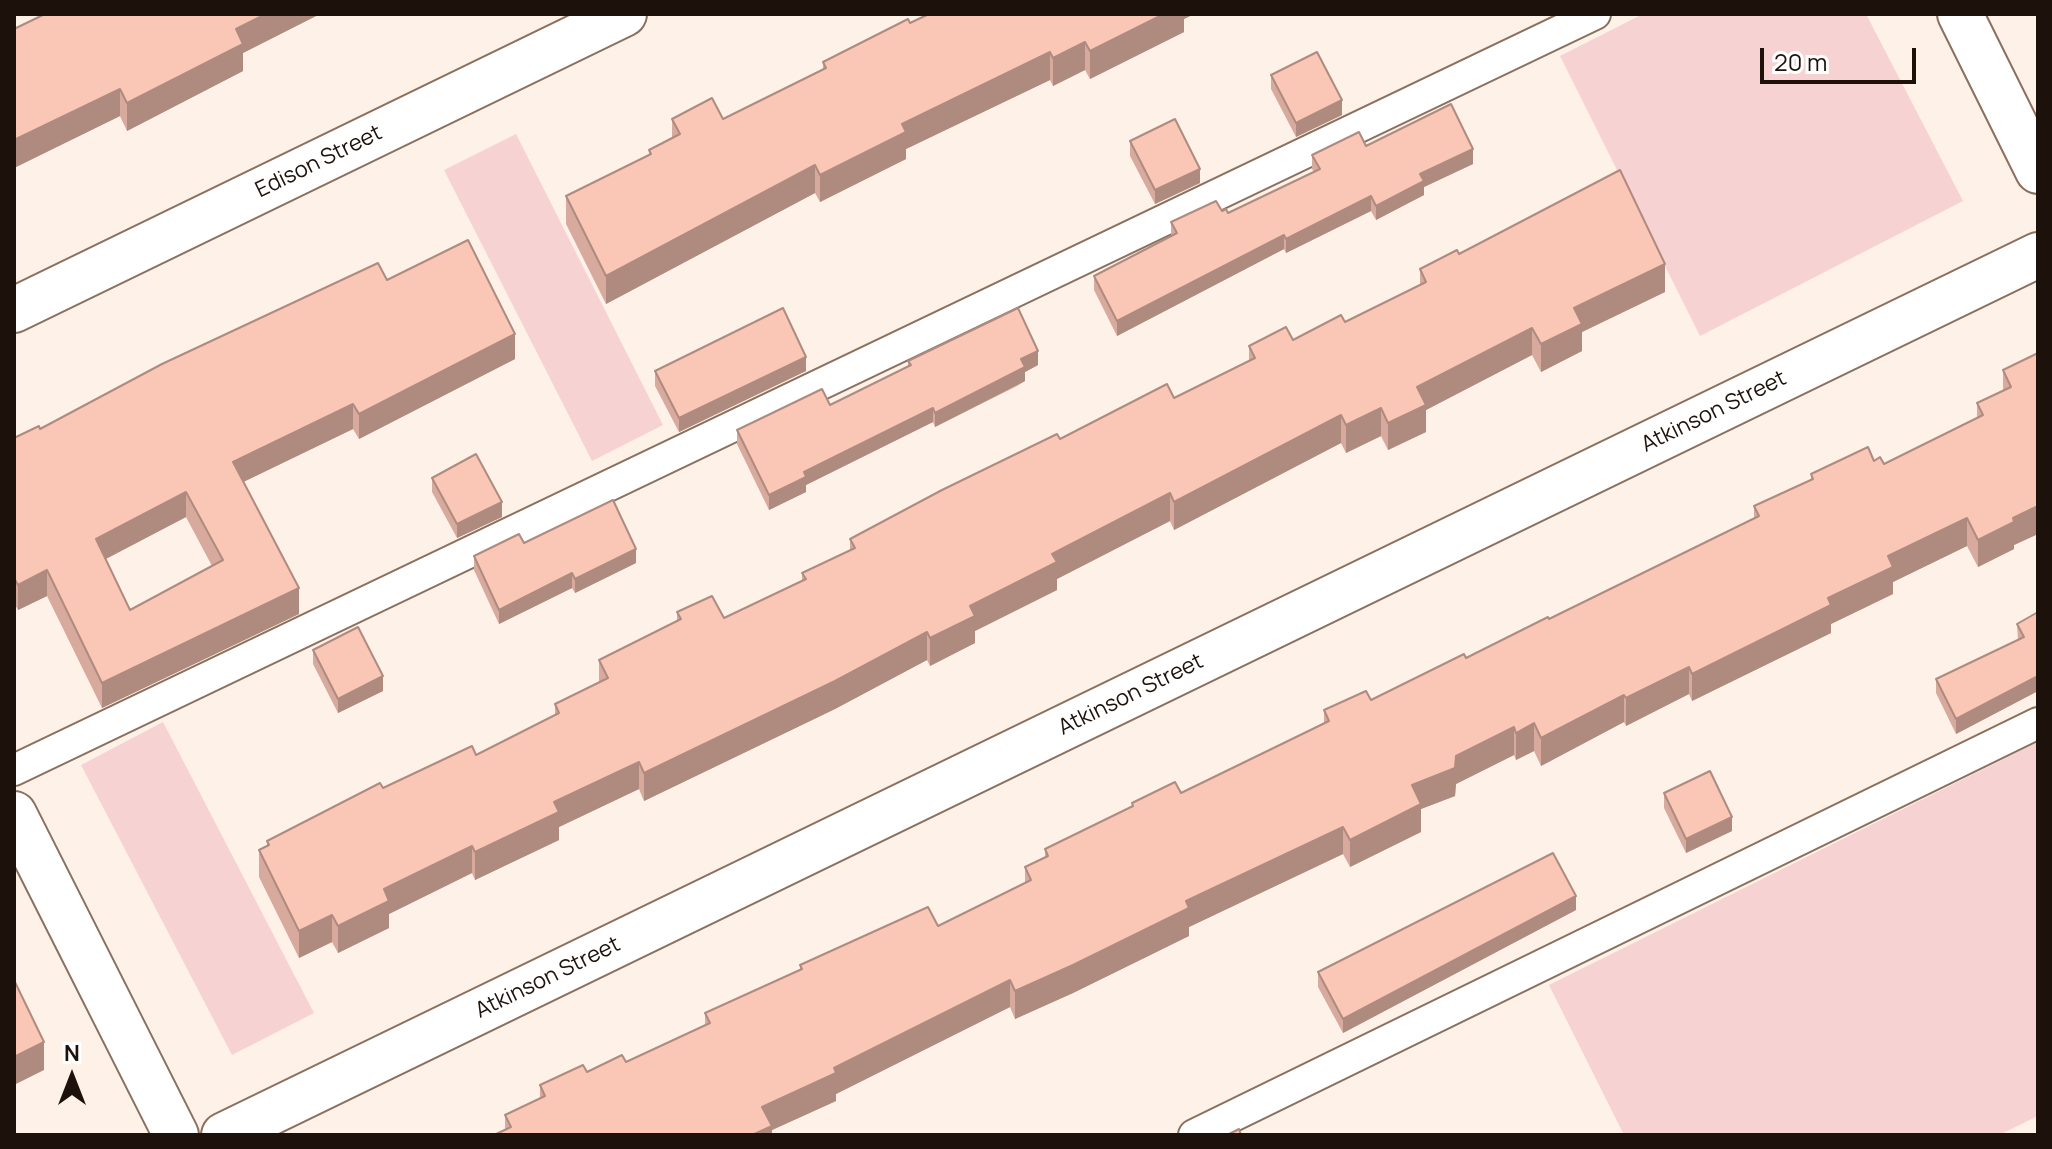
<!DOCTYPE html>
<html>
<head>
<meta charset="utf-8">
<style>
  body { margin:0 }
  #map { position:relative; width:2052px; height:1149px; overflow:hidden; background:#fef1e8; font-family:Manrope,sans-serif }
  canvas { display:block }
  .frame { position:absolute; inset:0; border:16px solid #1d120b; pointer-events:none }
  .north { position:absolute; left:32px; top:1037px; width:80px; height:80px; -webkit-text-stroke:6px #fff; paint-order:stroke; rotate:0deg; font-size:22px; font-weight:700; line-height:32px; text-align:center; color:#1d120b }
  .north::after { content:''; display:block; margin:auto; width:28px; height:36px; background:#1d120b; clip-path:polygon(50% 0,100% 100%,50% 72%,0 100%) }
  .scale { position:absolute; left:1760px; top:48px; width:156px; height:36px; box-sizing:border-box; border:4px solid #1d120b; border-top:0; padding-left:10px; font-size:24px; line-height:28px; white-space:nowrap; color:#1d120b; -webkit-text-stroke:6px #fff; paint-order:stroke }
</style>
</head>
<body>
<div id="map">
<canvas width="2052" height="1149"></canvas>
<div class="frame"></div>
<div class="north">N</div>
<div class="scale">20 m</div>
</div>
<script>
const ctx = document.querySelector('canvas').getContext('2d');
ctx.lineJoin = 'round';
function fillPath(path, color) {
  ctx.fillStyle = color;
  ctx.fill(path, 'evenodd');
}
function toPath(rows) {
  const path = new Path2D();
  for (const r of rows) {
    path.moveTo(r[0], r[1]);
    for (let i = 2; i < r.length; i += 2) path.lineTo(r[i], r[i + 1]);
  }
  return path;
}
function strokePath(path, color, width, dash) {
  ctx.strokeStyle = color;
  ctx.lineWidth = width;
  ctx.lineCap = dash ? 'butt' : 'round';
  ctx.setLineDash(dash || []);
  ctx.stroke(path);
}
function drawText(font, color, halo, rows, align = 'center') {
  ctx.font = font + ' Manrope,sans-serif';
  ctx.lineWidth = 8;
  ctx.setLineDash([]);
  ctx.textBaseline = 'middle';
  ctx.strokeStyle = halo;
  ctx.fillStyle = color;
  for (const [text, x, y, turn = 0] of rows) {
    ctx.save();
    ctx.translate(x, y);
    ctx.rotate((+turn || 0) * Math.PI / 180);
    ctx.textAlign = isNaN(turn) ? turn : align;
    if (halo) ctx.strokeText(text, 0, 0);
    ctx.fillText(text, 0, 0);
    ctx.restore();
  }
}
fillPath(toPath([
  [1643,14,1866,14,1963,201,1700,336,1560,56],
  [516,134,663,425,592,461,444,170],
  [163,722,314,1013,232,1055,81,765],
  [2038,742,2038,1116,1999,1135,1624,1135,1549,985]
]), '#f7d2d3');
const lane = toPath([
  [14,770,1595,14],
  [1194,1135,2038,723]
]);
const street = toPath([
  [1960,14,2038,171],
  [14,310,624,14],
  [14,814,176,1135],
  [224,1135,2038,255]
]);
strokePath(lane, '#8b705d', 34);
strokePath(street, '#8b705d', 48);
strokePath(lane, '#fff', 30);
strokePath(street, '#fff', 44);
fillPath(toPath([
  [45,14,320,14,243,53,243,71,127,131,120,116,14,168,14,29],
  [929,14,1194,14,1184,19,1184,32,1090,79,1085,70,1053,86,1050,80,906,149,906,159,820,202,815,193,606,304,566,224,566,196,649,155,649,150,672,138,672,119,723,119,823,69,823,62],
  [1271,75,1342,115,1296,137,1271,89],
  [1130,141,1200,183,1155,204,1130,156],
  [1366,146,1473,164,1424,187,1424,195,1376,220,1371,211,1286,253,1284,249,1117,336,1094,290,1094,276,1171,236,1171,222,1222,211,1228,213,1314,172,1312,169,1312,155],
  [1459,254,1665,292,1582,332,1582,351,1541,372,1532,355,1426,410,1426,432,1388,450,1381,436,1346,453,1341,443,1174,530,1170,521,1057,579,1057,590,975,631,975,643,930,666,927,660,835,709,644,801,639,789,559,827,559,840,475,880,472,873,389,914,389,928,338,953,332,942,299,958,259,877,259,850,267,846,267,841,383,788,476,755,555,715,555,704,599,682,599,660,677,621,677,612,724,618,802,581,802,573,850,550,850,539,1060,439,1174,398,1249,361,1249,346,1293,340,1345,322,1420,285,1420,269],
  [387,280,515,359,359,439,353,429,243,482,299,614,102,708,47,596,18,610,14,603,14,438,40,429],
  [186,517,212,566,130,610,106,559],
  [2038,353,2038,534,2014,545,2014,549,1978,567,1967,546,1893,582,1893,594,1831,624,1831,633,1692,701,1689,694,1626,726,1624,722,1541,766,1534,751,1516,760,1514,755,1456,784,1455,796,1421,809,1421,832,1350,867,1343,854,1189,927,1189,936,1073,993,1015,1019,1010,1007,836,1094,836,1101,772,1130,772,1135,505,1130,505,1115,540,1099,540,1085,626,1062,705,1025,705,1013,800,970,800,965,938,926,1025,883,1025,867,1045,857,1045,849,1132,807,1132,803,1181,793,1324,724,1324,710,1371,700,1466,658,1549,619,1754,518,1754,506,1811,481,1811,474,1874,461,1884,464,1977,418,1977,403,2003,390,2003,370],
  [908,361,1038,365,1025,372,1025,381,1017,386,935,427,933,422,806,485,806,492,769,510,737,444,737,430,830,405,908,366],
  [655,371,806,371,679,432,655,386],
  [432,478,502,517,457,538,432,492],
  [524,543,636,563,575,593,572,588,499,624,474,570,474,556],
  [2038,612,2038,691,1956,734,1936,693,1936,679,2018,640,2017,624],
  [313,650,383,691,338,713,313,664],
  [1664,793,1732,831,1686,853,1664,808],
  [1576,910,1343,1033,1318,987,1318,972]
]), '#d7aa9d');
fillPath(toPath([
  [266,14,320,14,243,53,243,71,127,131,127,103,236,29],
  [1164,14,1194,14,1184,19,1184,32,1090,79,1090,51],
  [1085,42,1085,70,1053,86,1053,58],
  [1050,52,1050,80,906,149,906,159,820,202,820,175,902,124],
  [120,89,120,116,14,168,14,140],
  [1342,100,1342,115,1296,137,1296,123],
  [1473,149,1473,164,1424,187,1424,195,1376,220,1376,206,1420,174],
  [815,165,815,193,606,304,606,276],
  [1200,169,1200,183,1155,204,1155,190],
  [1371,196,1371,211,1286,253,1286,239],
  [1284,235,1284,249,1117,336,1117,321],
  [1665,264,1665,292,1582,332,1582,351,1541,372,1541,344,1574,308],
  [1532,328,1532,355,1426,410,1426,432,1388,450,1388,423,1417,387],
  [515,334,515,359,359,439,359,414],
  [1038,351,1038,365,1025,372,1025,381,935,427,935,413,1021,359],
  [806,357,806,371,679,432,679,418],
  [353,404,353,429,233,487,233,462],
  [933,408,933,422,806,485,806,492,769,510,769,495,804,472],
  [1381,408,1381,436,1346,453,1346,425],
  [1341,415,1341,443,1174,530,1174,502],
  [186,492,186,517,96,564,96,539],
  [1170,493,1170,521,1057,579,1057,590,975,631,975,643,930,666,930,638,970,606,1052,554],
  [502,502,502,517,457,538,457,524],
  [2038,506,2038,534,2014,545,2014,549,1978,567,1978,540,2013,518],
  [1967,518,1967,546,1893,582,1893,594,1831,624,1831,633,1692,701,1692,674,1828,598,1888,556],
  [636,549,636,563,575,593,575,579],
  [47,570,47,596,18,610,18,585],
  [572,573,572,588,499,624,499,610],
  [299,588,299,614,102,708,102,683],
  [927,632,927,660,835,709,644,801,644,773],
  [1689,667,1689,694,1626,726,1626,698],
  [383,676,383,691,338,713,338,699],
  [2038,676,2038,691,1956,734,1956,719],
  [1624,695,1624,722,1541,766,1541,738],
  [1534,723,1534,751,1516,760,1516,733],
  [1514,727,1514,755,1456,784,1455,796,1421,809,1421,832,1350,867,1350,840,1412,785,1456,756],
  [639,762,639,789,559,827,559,840,475,880,475,852,554,802],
  [1732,817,1732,831,1686,853,1686,839],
  [1343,827,1343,854,1189,927,1189,936,1073,993,1015,1019,1015,991,1186,901],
  [472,846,472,873,389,914,389,928,338,953,338,926,384,889],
  [1576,896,1576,910,1343,1033,1343,1019],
  [332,915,332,942,299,958,299,931],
  [1010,980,1010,1007,836,1094,836,1101,772,1130,772,1135,752,1135,762,1107,834,1068],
  [44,1042,44,1070,14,1085,14,1057]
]), '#af8b7f');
const building = toPath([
  [45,14,266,14,236,29,243,44,127,103,120,89,14,140,14,29,45,14],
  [929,14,1164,14,1090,51,1085,42,1053,58,1050,52,902,124,906,132,820,175,815,165,606,276,566,196,651,154,649,150,680,134,672,119,712,98,723,119,826,68,823,62,908,19,910,23,929,14],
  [1317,52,1342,100,1296,123,1271,75,1317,52],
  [1451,104,1473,149,1420,174,1424,181,1376,206,1371,196,1286,239,1284,235,1117,321,1094,276,1177,233,1171,222,1216,201,1222,211,1226,209,1228,213,1320,169,1312,155,1359,132,1366,146,1451,104],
  [1175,119,1200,169,1155,190,1130,141,1175,119],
  [1620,170,1665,264,1574,308,1582,324,1541,344,1532,328,1417,387,1426,405,1388,423,1381,408,1346,425,1341,415,1174,502,1170,493,1052,554,1057,562,970,606,975,616,930,638,927,632,835,681,644,773,639,762,554,802,559,812,475,852,472,846,384,889,389,901,338,926,332,915,299,931,259,850,269,845,267,841,380,783,383,788,472,746,476,755,559,713,555,704,608,678,599,660,681,619,677,612,712,596,724,618,806,579,802,573,855,548,850,539,942,490,1057,434,1060,439,1167,384,1174,398,1255,358,1249,346,1286,327,1293,340,1341,315,1345,322,1426,282,1420,269,1457,250,1459,254,1620,170],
  [468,240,515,334,359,414,353,404,233,462,299,588,102,683,47,570,18,585,14,578,14,438,39,426,40,429,162,364,378,263,387,280,468,240],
  [186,492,223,560,130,610,96,539,186,492],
  [783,308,806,357,679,418,655,371,783,308],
  [1018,308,1038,351,1021,359,1025,367,935,413,933,408,804,472,806,477,769,495,737,430,822,389,830,405,911,365,908,361,1018,308],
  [2038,353,2038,506,2013,518,2014,522,1978,540,1967,518,1888,556,1893,567,1828,598,1831,605,1692,674,1689,667,1626,698,1624,695,1541,738,1534,723,1516,733,1514,727,1456,756,1455,768,1412,785,1421,804,1350,840,1343,827,1186,901,1189,908,1073,965,1015,991,1010,980,834,1068,836,1073,762,1107,772,1126,752,1135,494,1135,511,1127,505,1115,545,1096,540,1085,583,1065,587,1072,622,1055,626,1062,710,1023,705,1013,802,969,800,965,928,907,938,926,1031,880,1025,867,1048,856,1045,849,1133,806,1132,803,1175,782,1181,793,1329,721,1324,710,1366,691,1371,700,1464,654,1466,658,1548,617,1549,619,1759,516,1754,506,1813,479,1811,474,1868,447,1874,461,1880,457,1884,464,1983,415,1977,403,2011,387,2003,370,2038,353],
  [476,454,502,502,457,524,432,478,476,454],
  [613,500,636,549,575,579,572,573,499,610,474,556,519,534,524,543,613,500],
  [2038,612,2038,676,1956,719,1936,679,2024,637,2017,624,2038,612],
  [358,627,383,676,338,699,313,650,358,627],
  [1710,771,1732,817,1686,839,1664,793,1710,771],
  [1553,853,1576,896,1343,1019,1318,972,1553,853],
  [14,980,44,1042,14,1057,14,980],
  [1239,1129,1241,1135,1227,1135,1239,1129]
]);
fillPath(building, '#fac6b6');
strokePath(building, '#af8b7f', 2);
drawText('22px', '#1d120b', '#fff', [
  ["Edison Street",319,162,-26],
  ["Atkinson Street",1714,412,-26],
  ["Atkinson Street",1131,695,-26],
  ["Atkinson Street",548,978,-26]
]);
</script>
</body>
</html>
